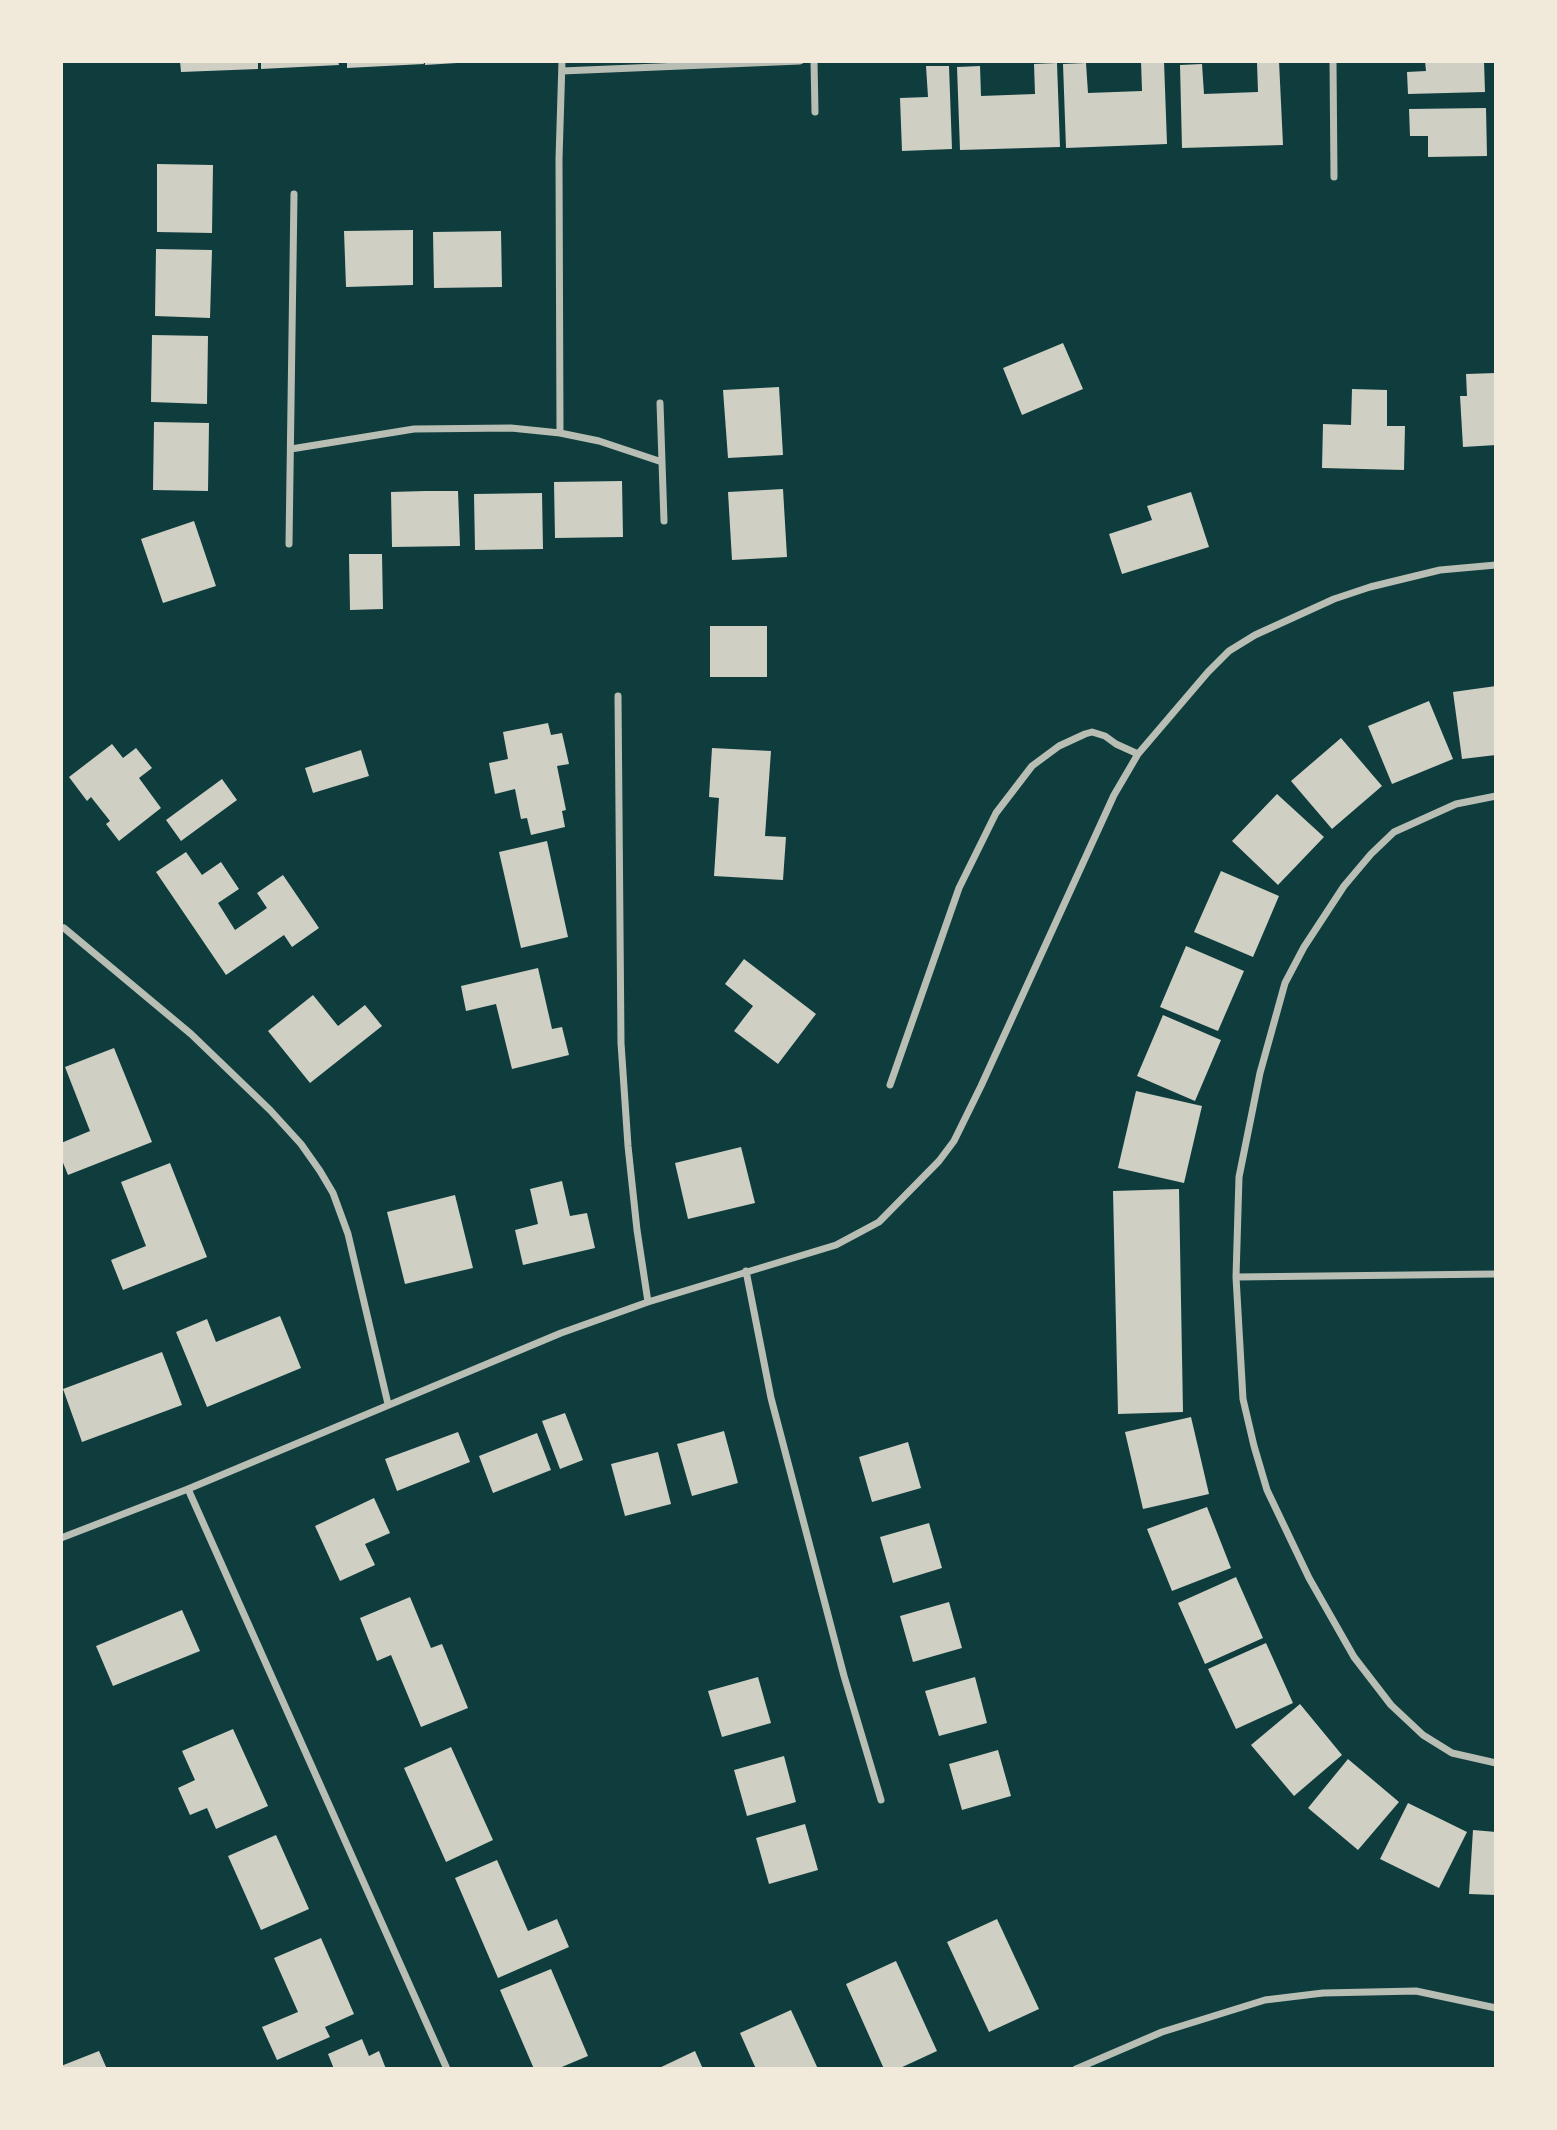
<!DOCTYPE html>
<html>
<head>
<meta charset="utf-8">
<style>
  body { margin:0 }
  #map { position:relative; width:1557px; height:2130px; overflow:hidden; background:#0f3d3e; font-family:Mulish,sans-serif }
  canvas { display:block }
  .frame { position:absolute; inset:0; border:63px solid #f1e9da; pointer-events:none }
</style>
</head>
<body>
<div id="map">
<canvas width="1557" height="2130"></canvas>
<div class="frame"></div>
</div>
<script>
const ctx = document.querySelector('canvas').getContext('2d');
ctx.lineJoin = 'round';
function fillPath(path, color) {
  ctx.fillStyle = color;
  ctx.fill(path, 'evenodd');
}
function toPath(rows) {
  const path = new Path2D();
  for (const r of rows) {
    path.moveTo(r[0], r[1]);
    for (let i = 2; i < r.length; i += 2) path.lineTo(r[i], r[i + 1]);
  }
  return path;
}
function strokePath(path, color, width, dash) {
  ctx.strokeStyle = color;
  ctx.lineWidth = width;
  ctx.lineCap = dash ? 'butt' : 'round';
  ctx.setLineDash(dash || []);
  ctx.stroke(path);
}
fillPath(toPath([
  [180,61,258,61,258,69,181,72],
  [261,61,338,61,339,65,261,69],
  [347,61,423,61,424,64,347,68],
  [425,61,457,61,457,63,425,65],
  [1141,61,1164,61,1167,144,1066,148,1063,64,1086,63,1088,93,1142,91],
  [1279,61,1283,145,1182,148,1180,65,1202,64,1204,94,1258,92,1257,62],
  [1425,61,1484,61,1485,92,1408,94,1407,72,1426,71],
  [1057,63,1060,147,960,150,957,67,980,66,981,96,1035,94,1034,64],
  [926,66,949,66,952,149,902,151,900,98,928,97],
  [1486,108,1487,156,1428,157,1428,136,1410,136,1409,109],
  [157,164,213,165,212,233,157,232],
  [413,230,413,285,346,287,344,231],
  [501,231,502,287,434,288,433,232],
  [156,249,212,250,210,318,155,316],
  [152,335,208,336,207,404,151,402],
  [1063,343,1083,389,1022,415,1003,368],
  [1496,373,1496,445,1463,447,1460,396,1467,396,1466,374],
  [779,387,783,455,728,458,723,390],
  [1352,389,1387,390,1387,426,1405,426,1404,470,1322,468,1323,424,1351,425],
  [154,422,209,423,208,491,153,490],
  [622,481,623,537,555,538,554,482],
  [783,489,787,557,732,560,728,492],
  [425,491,458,491,460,546,392,547,391,492],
  [1191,492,1209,547,1122,574,1109,534,1152,520,1147,506],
  [542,493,543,549,475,550,474,494],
  [194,521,216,586,163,603,141,539],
  [349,554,382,554,383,609,350,610],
  [710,626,767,626,767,677,710,677],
  [1496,686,1496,755,1462,759,1453,692],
  [1429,701,1453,759,1392,784,1368,726],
  [548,723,551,735,562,733,569,764,557,766,566,810,562,811,565,827,531,835,527,818,521,819,515,789,495,794,489,763,508,759,503,732],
  [1341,738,1382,786,1332,829,1291,781],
  [112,744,123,758,136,748,152,768,139,778,161,808,119,841,106,824,110,821,91,797,87,801,69,777],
  [712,748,771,751,765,836,786,837,783,880,714,876,719,798,709,797],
  [361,750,369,776,313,793,305,768],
  [222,779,237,800,181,841,166,820],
  [1277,794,1324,837,1278,885,1232,841],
  [547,841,568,937,521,948,499,852],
  [186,852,202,875,221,862,239,889,218,903,235,930,267,908,257,893,283,875,319,928,292,947,284,935,226,975,156,872],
  [1221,871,1279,896,1253,957,1194,932],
  [1186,946,1244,971,1218,1031,1160,1007],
  [744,959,816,1014,778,1064,734,1031,753,1006,725,984],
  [538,968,552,1029,562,1027,569,1055,512,1069,496,1004,466,1011,461,986],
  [313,995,338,1026,365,1005,382,1026,310,1083,268,1031],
  [1163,1015,1221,1040,1195,1101,1137,1076],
  [114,1048,152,1142,68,1175,61,1158,61,1143,90,1131,65,1067],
  [1136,1091,1202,1106,1184,1183,1118,1168],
  [741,1147,755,1203,688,1219,675,1163],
  [170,1163,207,1257,123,1290,111,1260,146,1246,121,1182],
  [562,1181,570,1216,587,1213,595,1248,523,1265,515,1230,538,1224,530,1189],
  [1179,1189,1183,1412,1118,1414,1113,1191],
  [455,1195,473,1268,405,1284,387,1212],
  [280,1316,301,1368,207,1407,176,1332,207,1319,216,1342],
  [162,1352,182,1405,82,1442,63,1389],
  [565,1413,583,1460,560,1469,542,1421],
  [1191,1417,1209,1494,1143,1509,1125,1432],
  [724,1431,738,1483,692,1496,677,1444],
  [458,1432,470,1462,397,1491,385,1459],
  [537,1433,551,1470,493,1493,479,1456],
  [908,1442,921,1488,872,1502,859,1457],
  [658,1452,671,1504,625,1516,611,1464],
  [374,1498,390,1533,365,1544,375,1565,340,1581,315,1526],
  [1207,1507,1231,1568,1172,1591,1147,1529],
  [929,1523,942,1568,893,1583,880,1537],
  [1236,1577,1263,1638,1205,1664,1178,1603],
  [410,1597,431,1648,442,1644,468,1708,421,1727,391,1655,377,1661,360,1618],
  [949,1602,962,1648,913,1662,900,1616],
  [182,1610,200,1651,113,1686,96,1646],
  [1266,1643,1293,1703,1236,1729,1208,1669],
  [758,1677,771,1723,722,1737,708,1691],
  [975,1677,987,1723,939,1736,925,1691],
  [1300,1704,1342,1755,1294,1796,1251,1745],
  [233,1729,268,1806,216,1829,207,1808,190,1815,178,1788,195,1780,182,1751],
  [451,1747,493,1840,446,1862,404,1768],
  [998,1750,1011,1796,962,1810,949,1764],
  [784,1756,796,1802,747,1816,734,1770],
  [1348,1759,1399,1802,1358,1850,1308,1808],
  [1408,1803,1467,1832,1439,1888,1380,1859],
  [805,1824,818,1870,769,1884,756,1838],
  [1473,1830,1496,1832,1496,1895,1469,1894],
  [276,1835,309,1909,261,1930,228,1856],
  [497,1860,528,1931,557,1919,569,1947,498,1978,455,1878],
  [997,1919,1039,2009,989,2032,947,1942],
  [321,1938,354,2014,325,2027,330,2037,277,2060,262,2027,298,2012,274,1958],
  [896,1961,937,2051,898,2069,884,2069,846,1984],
  [551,1969,588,2056,557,2069,534,2069,500,1990],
  [791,2010,818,2069,756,2069,740,2033],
  [362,2039,369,2056,379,2051,386,2069,334,2069,328,2054],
  [99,2051,107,2069,61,2069,61,2066],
  [695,2051,703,2069,657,2069]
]), '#cfcfc3');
strokePath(toPath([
  [814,61,815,112],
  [1333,61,1334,177],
  [562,71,800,61],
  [660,403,664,521],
  [560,433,559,159,562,61],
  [291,449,414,429,511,428,560,433,599,441,662,462],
  [289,544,294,194],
  [618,696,621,1043,628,1146,637,1230,648,1302],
  [1496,796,1456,804,1394,832,1371,854,1344,886,1304,947,1285,983,1260,1073,1239,1177,1236,1277,1243,1399,1254,1446,1267,1490,1309,1578,1354,1657,1391,1705,1423,1735,1452,1753,1496,1763],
  [64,928,191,1034,270,1110,301,1144,320,1171,333,1193,348,1234,388,1404],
  [890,1085,959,888,996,813,1032,766,1059,746,1085,734,1092,732,1105,736,1116,744,1138,754],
  [746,1271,771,1398,844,1676,881,1800],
  [1236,1277,1496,1274],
  [188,1489,447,2069],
  [61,1538,188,1489,561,1333,648,1302,836,1245,879,1222,939,1161,954,1141,981,1086,1114,795,1138,754,1208,672,1229,651,1255,635,1334,599,1370,587,1440,570,1496,565],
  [1076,2069,1162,2032,1265,2000,1323,1993,1416,1991,1496,2008]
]), '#b8beb3', 7);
</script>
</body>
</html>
